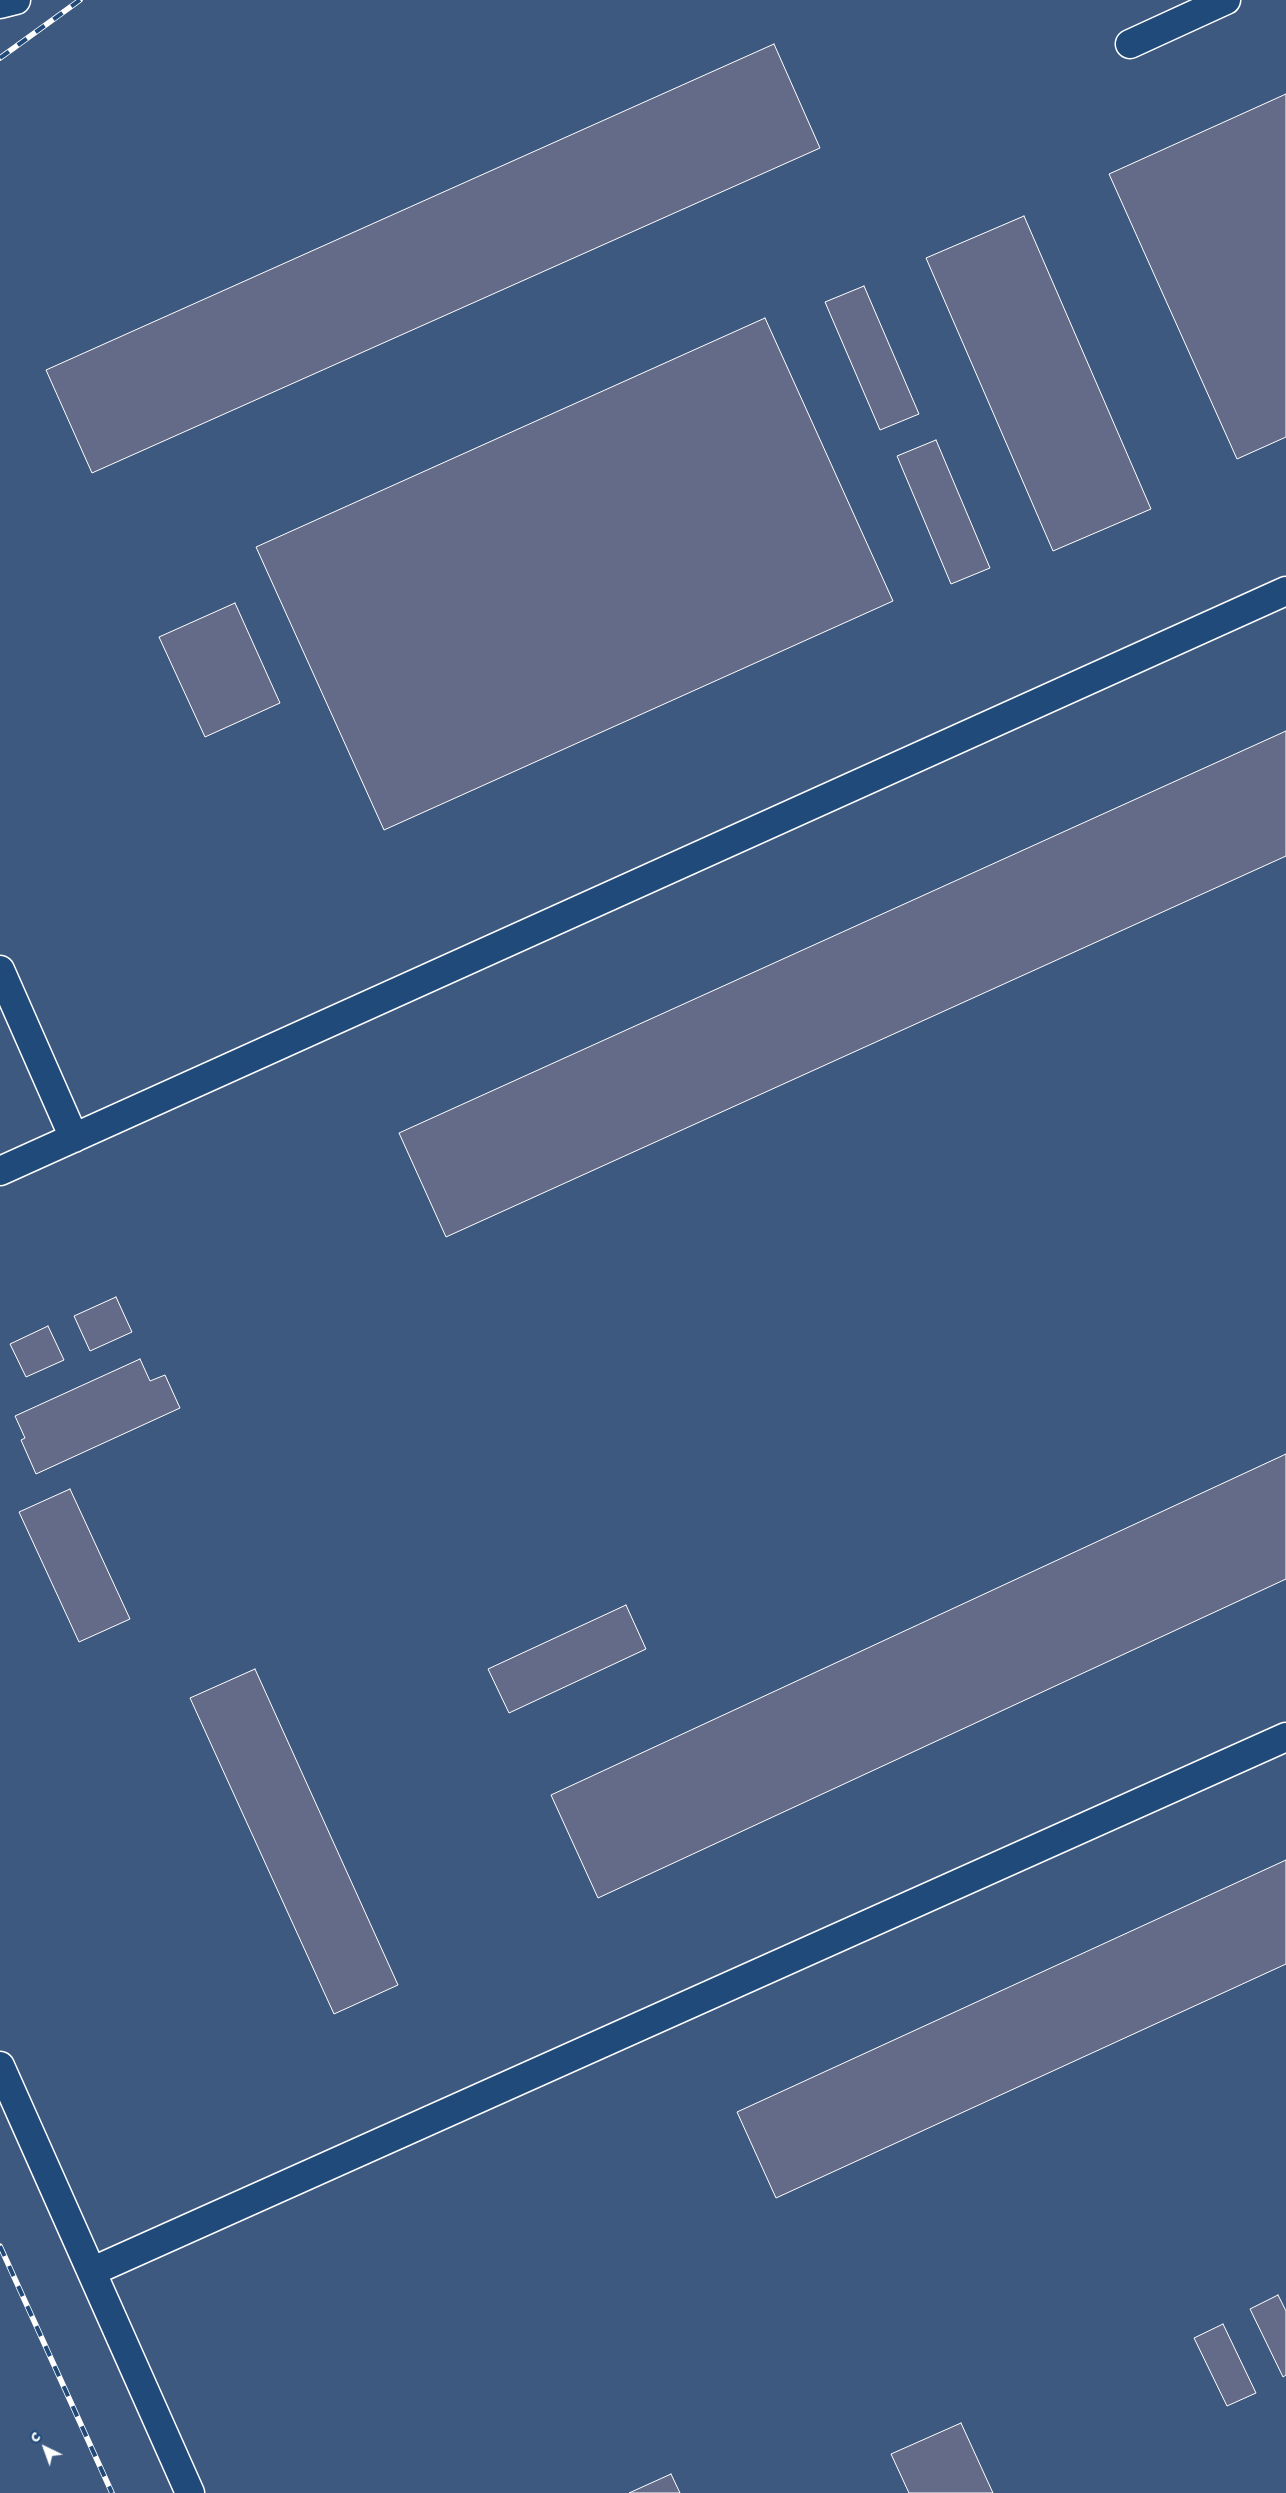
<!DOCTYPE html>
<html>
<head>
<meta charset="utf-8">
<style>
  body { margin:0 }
  #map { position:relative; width:1286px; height:2493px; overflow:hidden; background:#2d517d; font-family:"Shantell Sans",sans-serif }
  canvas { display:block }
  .north { position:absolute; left:20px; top:2423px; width:50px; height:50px; -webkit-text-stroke:4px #1f4a7a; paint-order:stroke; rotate:318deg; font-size:14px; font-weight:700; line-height:20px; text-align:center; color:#fff }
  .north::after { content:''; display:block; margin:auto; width:18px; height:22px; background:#fff; clip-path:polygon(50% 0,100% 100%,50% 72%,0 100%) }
</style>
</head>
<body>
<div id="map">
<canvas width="1286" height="2493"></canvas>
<div class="north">С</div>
</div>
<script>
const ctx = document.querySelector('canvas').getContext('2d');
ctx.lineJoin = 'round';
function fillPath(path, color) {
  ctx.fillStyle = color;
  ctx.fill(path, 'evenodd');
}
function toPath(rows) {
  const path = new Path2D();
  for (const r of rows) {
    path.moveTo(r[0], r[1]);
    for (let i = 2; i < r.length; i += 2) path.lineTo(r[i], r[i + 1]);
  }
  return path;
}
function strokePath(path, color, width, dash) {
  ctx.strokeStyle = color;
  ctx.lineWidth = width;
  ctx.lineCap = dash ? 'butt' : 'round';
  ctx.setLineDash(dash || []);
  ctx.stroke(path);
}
fillPath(toPath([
  [0,0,1286,0,1286,2493,0,2493]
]), '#3d5980');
const building = toPath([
  [774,44,820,148,92,473,46,370,774,44],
  [1286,94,1286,437,1237,459,1109,174,1286,94],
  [1024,216,1151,509,1053,551,926,258,1024,216],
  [864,286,919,414,880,430,825,302,864,286],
  [765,318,893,601,384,830,256,547,765,318],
  [936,440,990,568,951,584,897,456,936,440],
  [235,603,280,703,205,737,159,637,235,603],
  [1286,731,1286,856,446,1237,399,1133,1286,731],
  [116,1297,132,1332,90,1351,74,1316,116,1297],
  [48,1326,64,1360,26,1377,10,1344,48,1326],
  [140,1359,150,1381,165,1375,180,1408,36,1474,21,1440,25,1438,15,1416,140,1359],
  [1286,1454,1286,1579,598,1898,551,1795,1286,1454],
  [70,1489,130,1619,79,1642,19,1512,70,1489],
  [626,1605,646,1649,509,1713,488,1669,626,1605],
  [255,1669,398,1985,334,2014,190,1698,255,1669],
  [1286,1860,1286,1964,776,2198,737,2112,1286,1860],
  [1278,2295,1286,2311,1286,2375,1283,2377,1250,2309,1278,2295],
  [1223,2324,1256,2393,1227,2406,1194,2338,1223,2324],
  [961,2423,993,2493,909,2493,891,2454,961,2423],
  [671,2474,680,2493,629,2493,671,2474]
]);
fillPath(building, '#636b88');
strokePath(building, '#fff', 1);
const minor = toPath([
  [0,4,16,0],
  [1130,44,1226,0],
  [0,970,74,1138],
  [0,1171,1286,591],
  [0,2066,190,2493],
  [93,2271,1286,1737]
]);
strokePath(minor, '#fff', 31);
strokePath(minor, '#1f4a7a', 28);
const rail = toPath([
  [0,58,80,0],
  [0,2246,112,2493]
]);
strokePath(rail, '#fff', 5.5);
strokePath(rail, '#1f4a7a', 4, [11]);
</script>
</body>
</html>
